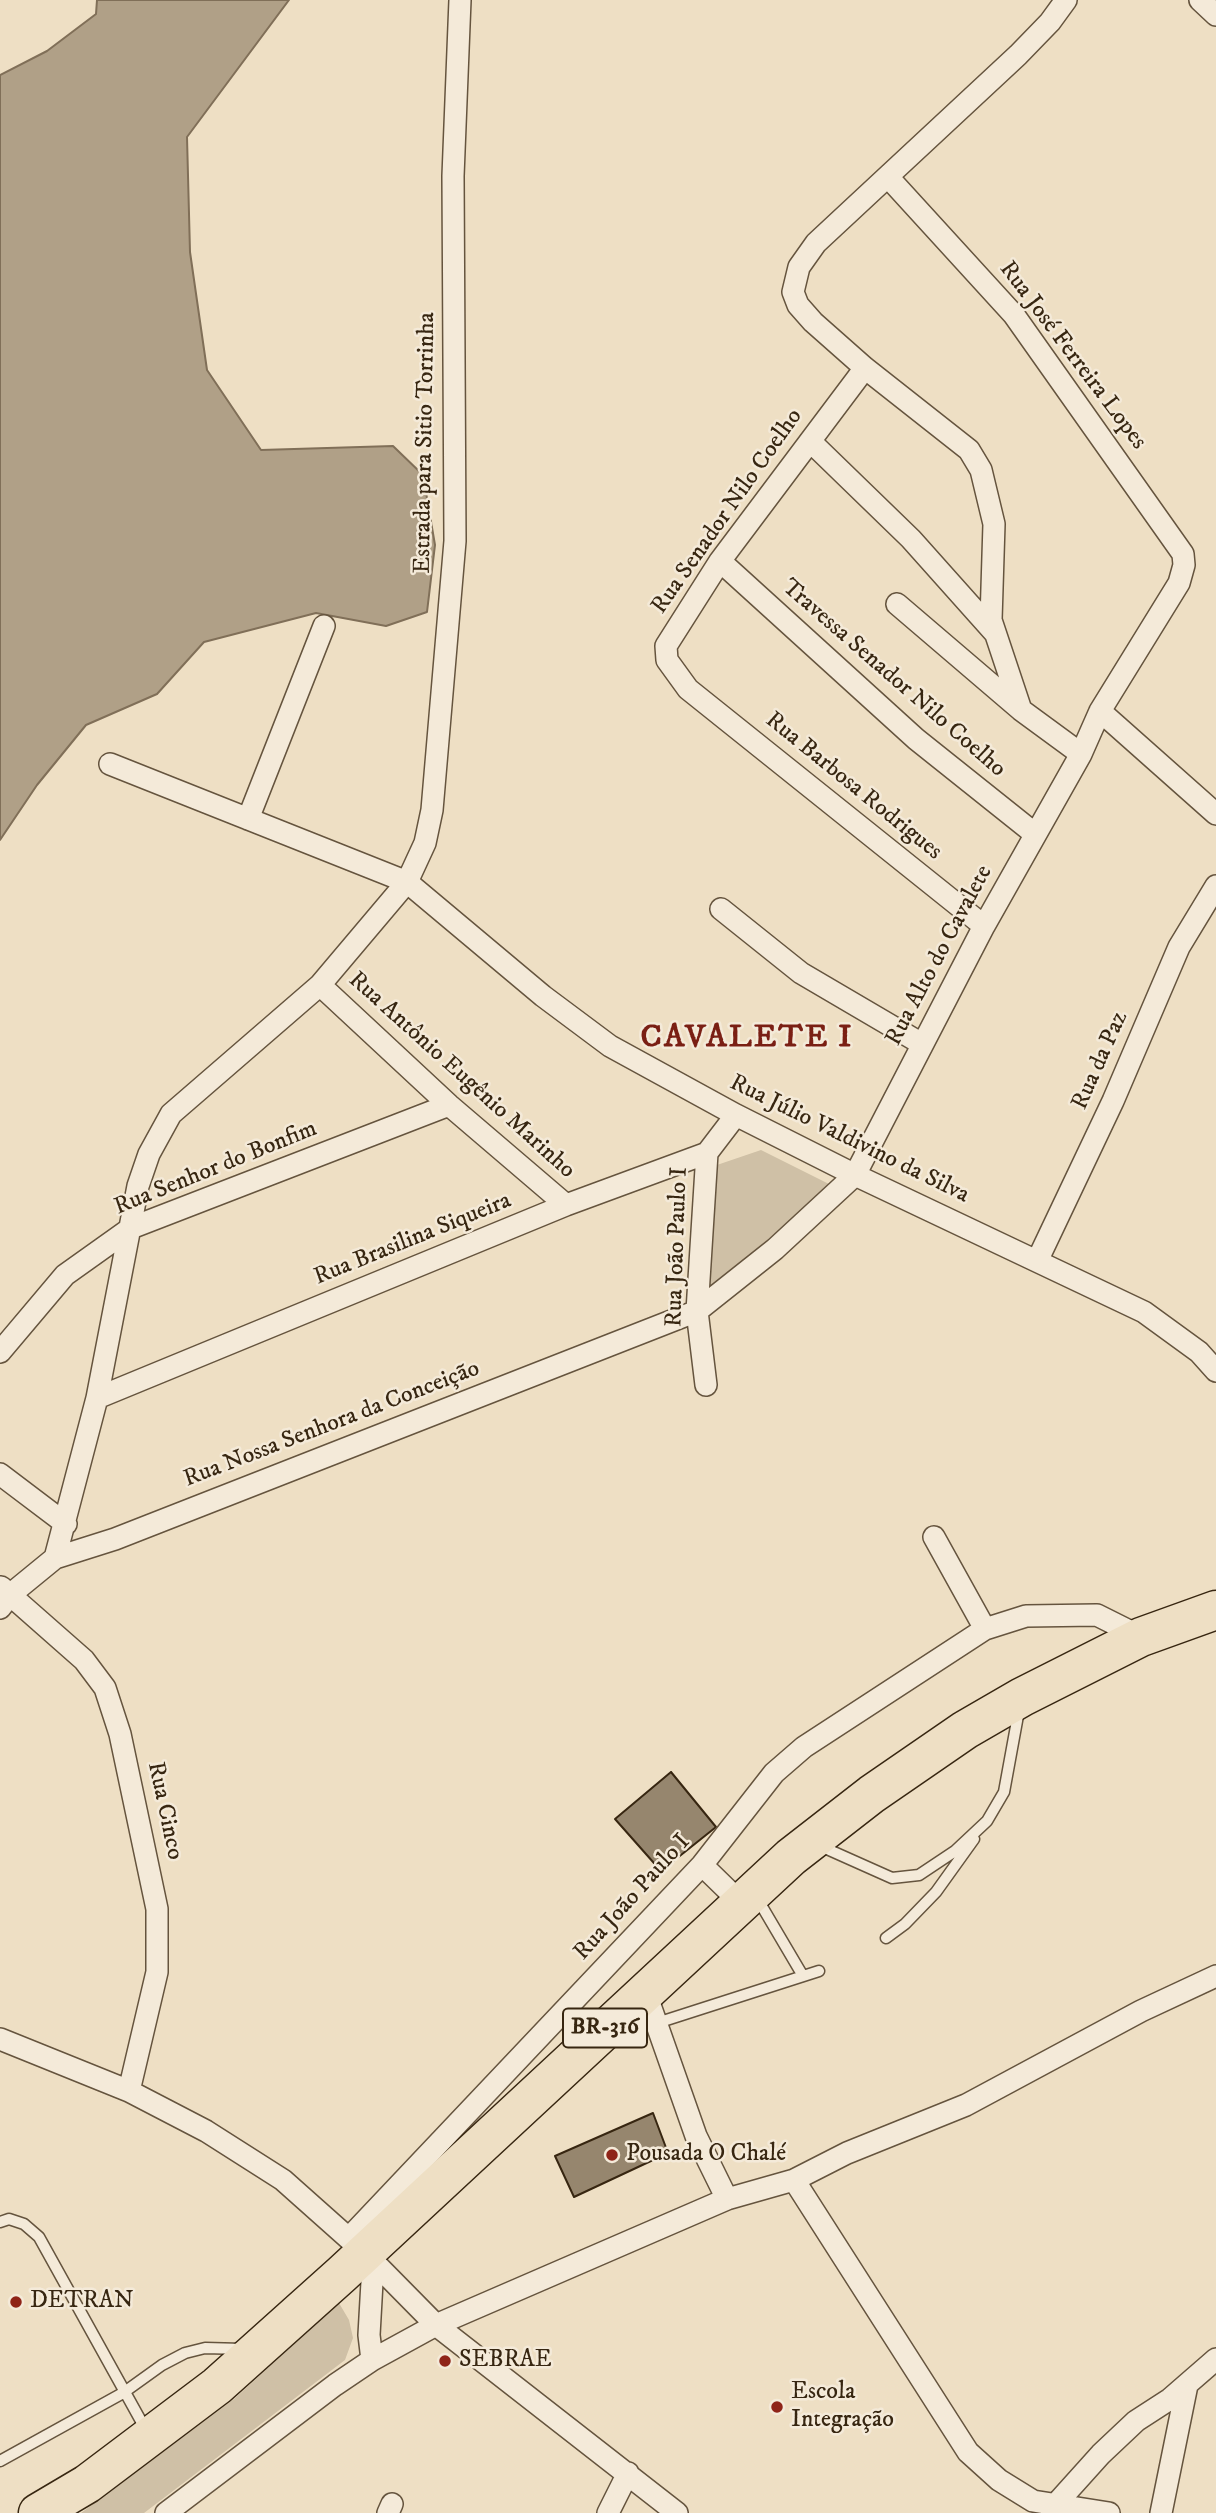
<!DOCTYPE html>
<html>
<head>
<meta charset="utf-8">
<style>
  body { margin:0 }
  canvas { display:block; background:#eedfc4 }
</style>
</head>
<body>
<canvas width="1216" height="2513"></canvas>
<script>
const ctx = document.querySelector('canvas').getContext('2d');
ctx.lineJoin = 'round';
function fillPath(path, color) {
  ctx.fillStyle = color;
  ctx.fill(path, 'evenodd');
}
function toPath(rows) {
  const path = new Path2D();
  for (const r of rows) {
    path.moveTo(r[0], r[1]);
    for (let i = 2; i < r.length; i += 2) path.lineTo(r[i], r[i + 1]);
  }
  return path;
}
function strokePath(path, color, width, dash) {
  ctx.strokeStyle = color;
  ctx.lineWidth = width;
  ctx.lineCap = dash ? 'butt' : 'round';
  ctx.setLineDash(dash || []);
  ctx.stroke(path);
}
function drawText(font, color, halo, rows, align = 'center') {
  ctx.font = font + ' "IM FELL DW Pica",serif';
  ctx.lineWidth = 5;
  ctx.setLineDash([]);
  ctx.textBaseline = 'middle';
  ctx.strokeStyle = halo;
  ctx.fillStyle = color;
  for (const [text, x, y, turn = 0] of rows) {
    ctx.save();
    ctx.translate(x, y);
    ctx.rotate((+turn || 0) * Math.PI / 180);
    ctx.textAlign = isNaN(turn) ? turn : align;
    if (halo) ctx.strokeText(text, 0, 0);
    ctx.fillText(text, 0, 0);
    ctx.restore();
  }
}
fillPath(toPath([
  [761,1150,831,1185,704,1294,714,1166],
  [339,2303,349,2320,353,2338,345,2360,144,2513,81,2513,234,2399]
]), '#cfc0a6');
const water = toPath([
  [97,0,289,0,187,137,190,252,207,370,261,450,393,446,423,475,435,545,427,612,386,626,316,613,204,642,157,694,86,725,37,785,0,840,0,75,47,51,96,14,97,0]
]);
fillPath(water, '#b0a087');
strokePath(water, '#806f58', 2);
const building = toPath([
  [671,1772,716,1827,661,1871,615,1819,671,1772],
  [653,2113,668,2153,574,2197,555,2156,653,2113]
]);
fillPath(building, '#96866e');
strokePath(building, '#372611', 2);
const lane = toPath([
  [818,1845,892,1878,919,1875,955,1851,987,1821,1004,1792,1019,1710],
  [757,1898,803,1976],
  [886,1938,905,1924,936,1892,974,1839],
  [657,2023,819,1971],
  [0,2222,9,2219,24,2224,39,2237,146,2430],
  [0,2461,123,2393,162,2365,185,2353,205,2348,243,2349]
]);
const street = toPath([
  [1200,0,1216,15],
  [865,368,720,561,666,646,667,660,688,689,984,926],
  [810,441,911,539,994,632],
  [720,561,916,739,1035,834],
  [897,604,1021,710,1081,754],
  [1021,710,991,620,994,524,981,470,969,450,865,368,813,322,798,305,793,292,799,267,816,243,1018,55,1050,22,1066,0],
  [1100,711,1216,814],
  [110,764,407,882,543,996,610,1046,736,1115,855,1175,1144,1312,1199,1352,1216,1371],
  [248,819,324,626],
  [721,909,801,973,922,1044],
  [320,985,449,1105,566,1205],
  [1038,1259,1113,1101,1179,947,1216,886],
  [0,1352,65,1275,131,1228,449,1105],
  [706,1385,697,1311,707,1153],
  [97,1398,566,1205,707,1153,736,1115],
  [0,1474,66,1524],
  [934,1537,985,1629,1026,1616,1097,1615,1141,1637],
  [55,1558,97,1398,138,1186,149,1154,171,1114,320,985,407,882,425,843,432,810,455,541,453,176,460,0],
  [1,1587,84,1660,105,1688,120,1734,157,1909,157,1972,129,2091],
  [0,1608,11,1594,55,1558,115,1539,697,1311,775,1249,855,1175,984,926,1081,754,1100,711,1179,583,1184,565,1183,554,1014,315,888,177],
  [702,1865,741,1903],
  [645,1991,696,2136,727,2199],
  [0,2039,129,2091,206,2131,283,2180,365,2253,436,2325,677,2513],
  [794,2180,968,2452,999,2480,1033,2501,1109,2513],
  [349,2238,702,1865,774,1773,804,1747,985,1629],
  [372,2360,369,2335,373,2264],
  [166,2513,335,2385,372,2360,436,2325,727,2199,794,2180,847,2153,966,2105,1141,2011,1216,1976],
  [388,2513,392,2504],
  [608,2513,628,2473],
  [1053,2513,1056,2504,1101,2454,1136,2421,1170,2399,1216,2359],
  [1161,2513,1187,2385]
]);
const highway = toPath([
  [38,2513,87,2484,217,2386,342,2274,791,1857,872,1794,965,1730,1022,1697,1141,1637,1216,1610]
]);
strokePath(lane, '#65543e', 13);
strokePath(street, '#65543e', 24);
strokePath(highway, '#372611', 41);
strokePath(lane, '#f4ead9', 10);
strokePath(street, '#f4ead9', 21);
strokePath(highway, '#eedfc4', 38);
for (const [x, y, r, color] of [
  [612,2155,7,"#8f2418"],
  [16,2302,7,"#8f2418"],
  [445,2361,7,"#8f2418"],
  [777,2407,7,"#8f2418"]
]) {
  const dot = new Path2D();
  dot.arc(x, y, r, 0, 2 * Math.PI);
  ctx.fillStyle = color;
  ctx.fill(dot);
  strokePath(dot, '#f4ead9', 2.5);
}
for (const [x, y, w] of [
  [605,2028,84]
]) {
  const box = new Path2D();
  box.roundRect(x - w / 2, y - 19.5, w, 39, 5);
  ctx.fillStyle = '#f4ead9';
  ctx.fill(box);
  strokePath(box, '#372611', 2);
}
drawText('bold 23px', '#372611', null, [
  ["BR-316",605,2028]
]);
drawText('24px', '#372611', '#f4ead9', [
  ["Rua José Ferreira Lopes",1072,356,53],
  ["Estrada para Sitio Torrinha",426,443,-89],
  ["Rua Senador Nilo Coelho",728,512,-55],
  ["Travessa Senador Nilo Coelho",893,679,41],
  ["Rua Barbosa Rodrigues",853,787,39],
  ["Rua Alto do Cavalete",940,956,-62],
  ["Rua da Paz",1101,1061,-66],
  ["Rua Antônio Eugênio Marinho",461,1076,42],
  ["Rua Júlio Valdivino da Silva",849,1140,26],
  ["Rua Senhor do Bonfim",216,1169,-22],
  ["Rua Brasilina Siqueira",413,1240,-22],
  ["Rua João Paulo I",678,1247,-88],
  ["Rua Nossa Senhora da Conceição",332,1425,-21],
  ["Rua Cinco",164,1811,78],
  ["Rua João Paulo I",633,1898,-48]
]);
drawText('24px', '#372611', '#f4ead9', [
  ["Pousada O Chalé",626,2155],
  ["DETRAN",30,2302],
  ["SEBRAE",459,2361],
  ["Escola",791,2393],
  ["Integração",791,2421]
], 'left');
ctx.letterSpacing = '2px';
drawText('bold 32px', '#7a1f14', '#f4ead9', [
  ["CAVALETE I",747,1039]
]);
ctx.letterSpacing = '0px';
</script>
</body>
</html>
